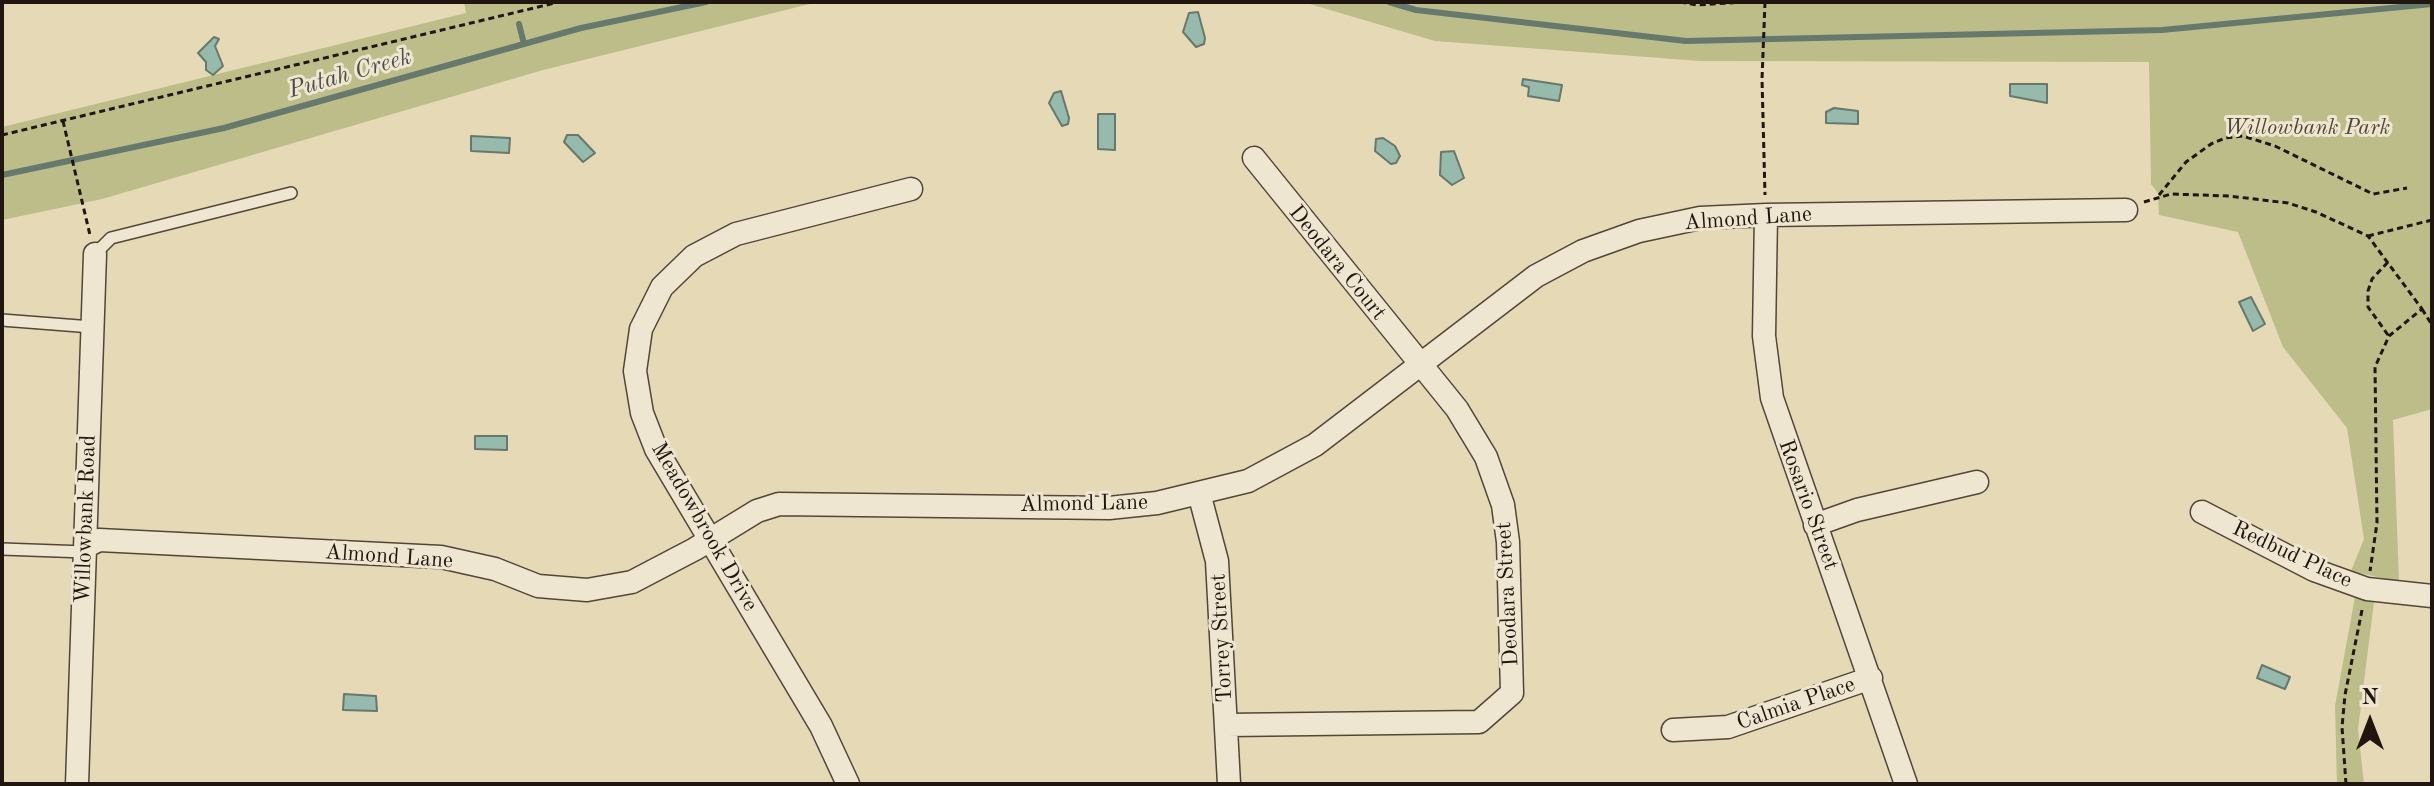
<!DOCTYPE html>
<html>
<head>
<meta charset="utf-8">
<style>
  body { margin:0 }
  #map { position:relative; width:2434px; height:786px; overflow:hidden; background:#e5d9b6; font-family:"Old Standard TT",serif }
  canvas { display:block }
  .frame { position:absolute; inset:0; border:4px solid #21150f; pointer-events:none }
  .north { position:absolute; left:2330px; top:682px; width:80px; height:80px; -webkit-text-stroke:6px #eee6d0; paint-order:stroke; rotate:0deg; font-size:22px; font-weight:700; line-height:32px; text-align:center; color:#21150f }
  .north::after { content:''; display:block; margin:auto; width:28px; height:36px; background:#21150f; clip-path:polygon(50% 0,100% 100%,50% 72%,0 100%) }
</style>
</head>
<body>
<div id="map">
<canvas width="2434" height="786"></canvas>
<div class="frame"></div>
<div class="north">N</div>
</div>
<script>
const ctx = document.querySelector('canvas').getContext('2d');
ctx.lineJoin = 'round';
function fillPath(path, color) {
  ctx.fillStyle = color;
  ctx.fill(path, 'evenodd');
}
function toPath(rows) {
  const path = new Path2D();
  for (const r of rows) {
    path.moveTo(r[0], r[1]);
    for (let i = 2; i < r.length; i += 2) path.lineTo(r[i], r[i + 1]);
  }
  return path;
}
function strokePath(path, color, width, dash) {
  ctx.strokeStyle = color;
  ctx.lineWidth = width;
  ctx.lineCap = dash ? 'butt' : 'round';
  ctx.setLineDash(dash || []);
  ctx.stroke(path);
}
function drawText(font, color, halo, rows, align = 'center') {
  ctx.font = font + ' "Old Standard TT",serif';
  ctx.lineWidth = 6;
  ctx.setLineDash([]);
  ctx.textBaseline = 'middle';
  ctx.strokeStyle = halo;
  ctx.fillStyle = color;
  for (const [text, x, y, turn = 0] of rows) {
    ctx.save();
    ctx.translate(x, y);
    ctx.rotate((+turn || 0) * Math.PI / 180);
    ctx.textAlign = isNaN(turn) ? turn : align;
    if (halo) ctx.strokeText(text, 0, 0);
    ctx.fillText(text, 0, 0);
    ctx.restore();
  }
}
fillPath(toPath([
  [464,2,818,2,543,70,102,199,2,220,2,127,466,13],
  [1303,2,2432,2,2432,409,2393,420,2399,582,2351,571,2364,539,2347,428,2283,347,2238,232,2159,215,2158,193,2151,184,2149,62,1700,61,1435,41],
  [2355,597,2374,602,2358,729,2364,784,2337,784,2335,706]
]), '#bcbd89');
const water = toPath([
  [1198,12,1205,38,1204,44,1196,47,1183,32,1189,13,1198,12],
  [214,37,219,39,215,46,223,66,213,75,206,70,206,62,198,53,214,37],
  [1523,79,1562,85,1559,101,1528,96,1529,87,1522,85,1523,79],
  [2010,84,2047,84,2047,103,2010,96,2010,84],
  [1061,91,1069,118,1068,124,1062,126,1049,103,1054,93,1061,91],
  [1834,108,1858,111,1858,124,1826,123,1826,112,1834,108],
  [1098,114,1115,114,1115,150,1098,149,1098,114],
  [567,135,578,135,595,153,583,162,564,142,567,135],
  [471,136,510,138,509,153,471,151,471,136],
  [1383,138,1395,146,1400,156,1396,163,1391,164,1375,151,1376,139,1383,138],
  [1454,151,1464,178,1452,185,1440,175,1441,152,1454,151],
  [2251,297,2265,324,2253,331,2239,302,2251,297],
  [475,436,507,436,507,450,475,449,475,436],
  [2262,665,2290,677,2285,689,2257,678,2262,665],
  [344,694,376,696,377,711,343,710,344,694]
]);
fillPath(water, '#96baac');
strokePath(water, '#67786d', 2);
strokePath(toPath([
  [1389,2,1416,10,1686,41,2162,30,2432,4],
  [519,24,524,44],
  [2,175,224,128,581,28,706,2]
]), '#67786d', 6);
const lane = toPath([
  [95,254,111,238,291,193],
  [2,320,92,327],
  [2,549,85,552]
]);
const street = toPath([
  [1766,215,1764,336,1772,398,1906,784],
  [1199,493,1217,561,1229,784],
  [2202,512,2314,570,2367,589,2432,596],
  [1815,525,1857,510,1977,482],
  [85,547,99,540,441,557,495,569,538,586,587,590,632,582,695,549,757,511,779,504,1109,508,1157,503,1248,481,1315,445,1536,276,1583,251,1639,231,1700,218,1766,215,2126,210],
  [1227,725,1479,722,1512,693,1508,542,1503,505,1486,457,1457,409,1254,158],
  [1673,730,1728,727,1871,678],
  [77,784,95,254],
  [848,784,821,726,656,449,642,413,635,371,641,329,662,287,694,256,736,234,911,189]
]);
strokePath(lane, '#524639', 14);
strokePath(street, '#524639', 25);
strokePath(toPath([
  [1680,2,1697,5,1744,2],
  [1765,2,1762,79,1765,195],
  [63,121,90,235],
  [2,135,559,2],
  [2159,195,2186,162,2211,144,2225,138,2243,136,2275,146,2373,194,2407,188],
  [2144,202,2171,194,2229,196,2288,203,2316,212,2368,236,2422,309,2389,336,2375,367,2377,523,2370,571],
  [2368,236,2432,220],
  [2422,309,2432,325],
  [2388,335,2368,307,2368,291,2372,279,2389,261],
  [2346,784,2342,727,2345,695,2362,610]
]), '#21150f', 3, [6, 4]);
strokePath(lane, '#eee6d0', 11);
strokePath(street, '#eee6d0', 22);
drawText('italic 22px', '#504734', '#eee6d0', [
  ["Willowbank Park",2307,128]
]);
drawText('22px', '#21150f', '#eee6d0', [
  ["Almond Lane",1748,219,-4],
  ["Deodara Court",1337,263,51],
  ["Almond Lane",1084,504,-1],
  ["Rosario Street",1808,505,70],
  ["Willowbank Road",86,519,-88],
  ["Meadowbrook Drive",704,527,60],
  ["Redbud Place",2292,555,25],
  ["Almond Lane",389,557,4],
  ["Deodara Street",1508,594,-93],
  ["Torrey Street",1222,638,-93],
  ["Calmia Place",1796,704,-19]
]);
drawText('italic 24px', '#4a4f46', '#eee6d0', [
  ["Putah Creek",350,74,-16]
]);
</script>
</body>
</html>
